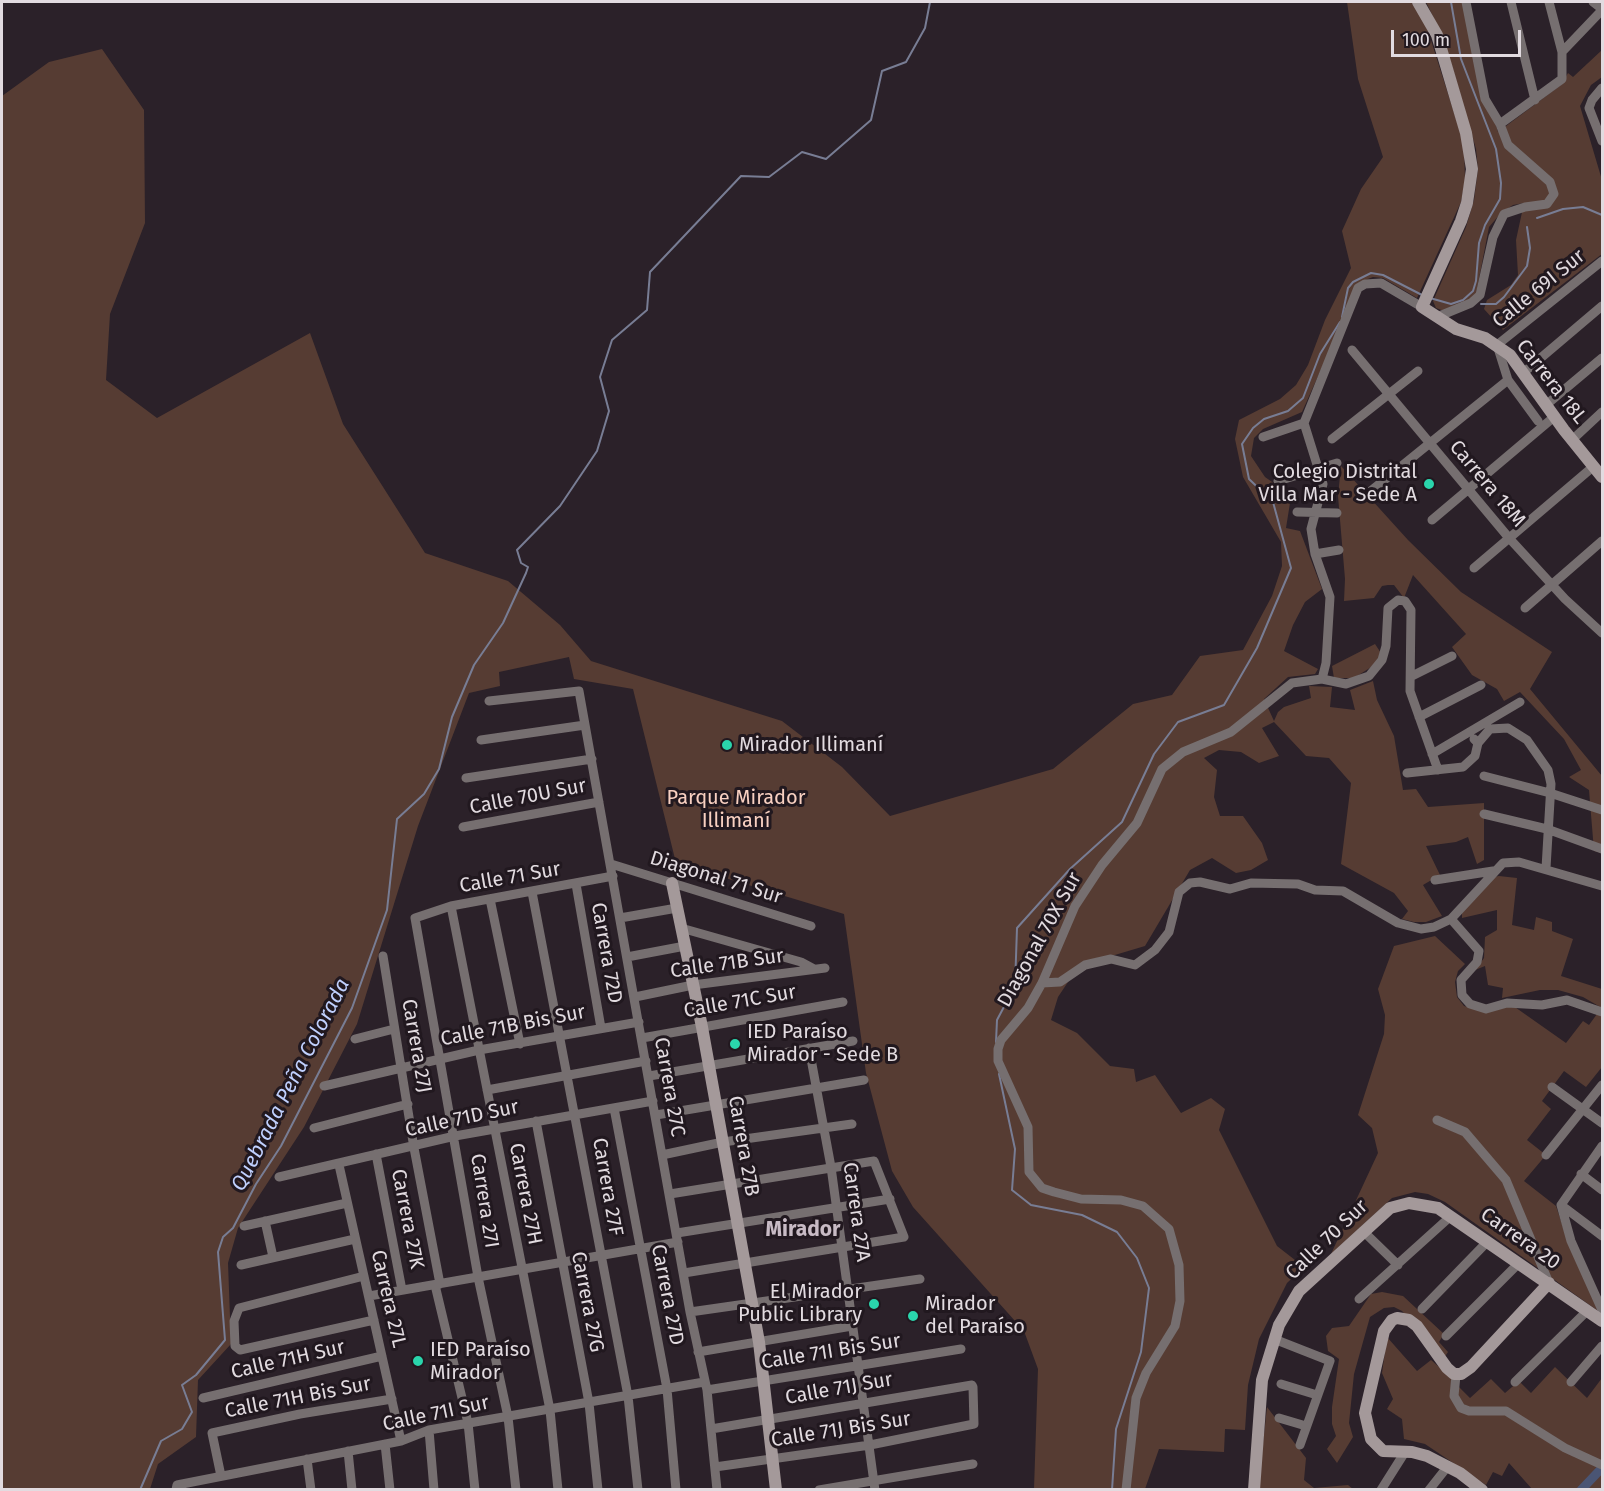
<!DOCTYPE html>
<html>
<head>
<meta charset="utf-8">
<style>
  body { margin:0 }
  #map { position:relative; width:1604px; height:1491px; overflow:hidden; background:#2b2129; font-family:"Fira Sans",sans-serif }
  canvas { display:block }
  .frame { position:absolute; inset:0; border:3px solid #e2dbe0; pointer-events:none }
  .scale { position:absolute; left:1391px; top:30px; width:130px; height:27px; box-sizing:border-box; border:3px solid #e2dbe0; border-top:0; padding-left:8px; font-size:18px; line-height:21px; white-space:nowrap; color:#e2dbe0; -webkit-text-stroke:4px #21181f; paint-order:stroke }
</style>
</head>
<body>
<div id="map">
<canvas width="1604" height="1491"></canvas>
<div class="frame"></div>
<div class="scale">100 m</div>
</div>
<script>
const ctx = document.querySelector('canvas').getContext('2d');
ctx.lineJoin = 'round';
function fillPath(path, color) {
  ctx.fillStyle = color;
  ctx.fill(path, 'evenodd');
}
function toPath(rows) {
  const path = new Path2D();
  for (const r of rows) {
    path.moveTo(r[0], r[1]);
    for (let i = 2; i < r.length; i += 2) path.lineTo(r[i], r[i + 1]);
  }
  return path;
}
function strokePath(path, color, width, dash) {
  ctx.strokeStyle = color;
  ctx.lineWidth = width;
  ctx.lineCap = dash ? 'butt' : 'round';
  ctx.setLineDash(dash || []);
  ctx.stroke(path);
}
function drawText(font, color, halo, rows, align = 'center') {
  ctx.font = font + ' "Fira Sans",sans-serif';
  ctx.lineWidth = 6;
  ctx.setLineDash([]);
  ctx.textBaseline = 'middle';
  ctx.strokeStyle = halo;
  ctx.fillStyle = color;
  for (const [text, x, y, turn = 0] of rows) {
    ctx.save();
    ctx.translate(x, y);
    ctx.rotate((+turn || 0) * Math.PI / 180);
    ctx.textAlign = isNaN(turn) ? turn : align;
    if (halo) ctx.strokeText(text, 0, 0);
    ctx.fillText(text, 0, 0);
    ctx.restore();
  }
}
fillPath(toPath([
  [1347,2,1411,2,1419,11,1428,31,1464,144,1465,180,1461,202,1417,298,1383,278,1373,277,1360,282,1302,412,1263,429,1254,438,1251,456,1265,477,1285,491,1290,503,1286,528,1300,531,1322,589,1305,602,1293,625,1284,651,1318,669,1315,674,1288,677,1264,699,1274,721,1278,712,1284,707,1311,698,1309,686,1332,687,1330,707,1355,710,1350,690,1373,681,1377,700,1394,736,1403,790,1416,789,1428,807,1484,803,1484,860,1477,864,1468,837,1456,842,1426,846,1440,875,1423,885,1442,916,1426,922,1414,922,1402,919,1408,911,1394,893,1341,864,1351,783,1329,758,1306,756,1274,722,1262,728,1279,756,1259,763,1241,752,1219,750,1204,758,1217,770,1214,797,1220,816,1243,816,1262,843,1268,860,1251,870,1236,873,1212,858,1190,870,1145,946,1088,963,1072,976,1058,997,1051,1020,1077,1033,1110,1066,1134,1069,1136,1082,1155,1075,1181,1113,1211,1098,1225,1109,1219,1130,1277,1246,1304,1267,1287,1283,1259,1339,1248,1385,1245,1430,1225,1429,1224,1452,1159,1449,1145,1489,1034,1489,1038,1369,1024,1331,913,1207,892,1171,866,1073,844,914,676,863,633,689,574,679,569,657,499,672,500,686,469,693,418,826,357,1024,304,1127,238,1228,228,1263,231,1344,198,1380,196,1437,158,1464,150,1489,2,1489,2,96,49,62,102,49,144,110,145,223,110,314,106,380,157,418,310,333,343,424,425,553,508,581,560,625,591,661,782,721,842,767,890,816,1053,769,1133,704,1172,695,1200,656,1243,650,1272,596,1282,566,1281,542,1243,477,1235,439,1239,420,1280,399,1296,385,1308,365,1325,320,1351,268,1342,231,1361,189,1383,157,1358,79],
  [1426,2,1463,2,1498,132,1561,85,1568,73,1573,77,1602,50,1602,77,1591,85,1580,106,1602,180,1602,254,1503,330,1484,309,1487,300,1511,285,1518,275,1516,240,1524,203,1513,205,1501,213,1489,227,1476,294,1466,305,1444,311,1436,308,1433,301,1466,227,1474,200,1478,169,1476,149,1452,66,1440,31],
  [1341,466,1408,540,1461,592,1552,652,1530,689,1602,776,1602,853,1594,851,1589,790,1569,777,1581,770,1564,739,1520,692,1504,701,1497,689,1472,675,1452,647,1466,634,1413,575,1404,598,1394,585,1388,585,1382,586,1374,598,1344,601,1345,579,1338,496],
  [1375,644,1381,653,1376,664,1354,678,1334,678,1332,666],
  [1499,876,1517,878,1512,925,1534,930,1536,917,1552,922,1552,931,1573,939,1561,976,1602,989,1602,1008,1583,997,1558,990,1540,990,1502,998,1503,988,1488,985,1485,966,1475,970,1484,958,1485,937,1497,930,1497,910,1462,918,1462,913,1488,878],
  [1435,936,1465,964,1458,971,1455,982,1457,997,1464,1006,1487,1012,1512,1005,1566,1043,1583,1021,1589,1025,1597,1014,1602,1017,1602,1067,1586,1087,1564,1071,1542,1101,1551,1109,1527,1140,1546,1155,1524,1181,1556,1206,1568,1242,1601,1313,1445,1202,1428,1194,1415,1192,1392,1198,1331,1254,1378,1153,1372,1128,1358,1115,1384,1034,1385,1015,1378,989,1394,946],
  [1382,1292,1403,1296,1444,1334,1439,1342,1448,1352,1444,1358,1402,1311,1394,1307,1384,1308,1370,1317,1354,1374,1349,1423,1353,1437,1337,1463,1327,1449,1336,1436,1332,1424,1332,1407,1339,1359,1328,1351,1326,1336,1332,1328,1349,1326,1371,1294],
  [1387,1337,1417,1371,1431,1360,1459,1384,1458,1386,1470,1398,1491,1379,1505,1393,1519,1381,1531,1393,1555,1367,1587,1398,1602,1378,1602,1489,1532,1489,1509,1463,1502,1476,1493,1472,1486,1485,1425,1444,1404,1439,1402,1419,1387,1409,1393,1399,1382,1373],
  [1267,1407,1306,1458,1304,1480,1314,1488,1348,1485,1353,1489,1258,1490]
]), '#563c33');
strokePath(toPath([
  [1537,218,1563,209,1583,207,1602,215],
  [1430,298,1451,304,1463,300,1473,291,1476,281,1479,243,1485,225,1500,199,1501,183,1496,149,1461,59,1451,2],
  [1481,304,1496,304,1504,297,1527,266,1530,248,1527,227],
  [1342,317,1348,288,1353,282,1371,273,1383,275,1422,295],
  [996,1042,997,1020,1015,986,1017,928,1070,869,1122,822,1154,754,1178,722,1224,705,1257,648,1291,568,1273,502,1249,479,1242,444,1253,428,1264,419,1288,411,1303,398,1320,354,1340,322],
  [999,1074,1015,1149,1012,1190,1031,1205,1082,1215,1117,1232,1137,1258,1149,1288,1141,1352,1116,1429,1112,1490],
  [140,1490,161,1441,182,1429,192,1412,182,1385,196,1375,225,1340,218,1252,223,1237,233,1228,256,1184,281,1146,352,1008,387,910,397,819,424,794,439,769,452,717,474,665,503,623,526,573,528,567,521,563,517,550,560,506,597,451,609,411,600,377,612,340,647,310,650,272,741,176,769,177,802,152,826,159,871,120,882,71,906,62,925,28,930,2]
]), '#787d94', 2);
strokePath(toPath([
  [1581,1490,1600,1470]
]), '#4a5574', 9);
strokePath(toPath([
  [1511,2,1535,100],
  [1549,2,1562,52],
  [1593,2,1602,9],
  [1602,88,1592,100,1589,108,1602,141],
  [1500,124,1562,79,1562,52,1602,10],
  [1437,317,1471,303,1480,295,1493,237,1504,214,1525,207,1547,204,1554,194,1550,182,1508,145,1500,124,1485,99,1466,2],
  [1352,350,1509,538,1565,599,1602,633],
  [1523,373,1602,306],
  [1546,405,1602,358],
  [1538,421,1508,380,1497,345,1602,261],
  [1304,423,1323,484,1311,529,1315,554,1330,597,1326,663,1322,679],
  [1304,423,1358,288,1365,284,1381,283,1422,307],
  [1263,437,1304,423],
  [1332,439,1418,371],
  [1572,440,1602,412],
  [1278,481,1337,463],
  [1367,494,1508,380],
  [1297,512,1337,513],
  [1432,520,1554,417],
  [1315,554,1339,550],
  [1474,568,1594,466],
  [1525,608,1602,541],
  [1412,676,1452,656],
  [489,701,579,691,690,1312,707,1390,717,1490],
  [1419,717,1481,685],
  [481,740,585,725],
  [1478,743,1490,729,1508,728,1527,740,1548,770,1551,784,1546,868],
  [1432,754,1520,702],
  [1407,773,1463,767,1475,756,1478,743,1474,739],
  [1484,776,1550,793,1602,810],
  [466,778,592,759],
  [1484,814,1547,829,1602,849],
  [463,827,599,802],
  [611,864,811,926],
  [1435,880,1493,871],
  [576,884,601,1028],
  [532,892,628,1396,638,1490],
  [490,899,520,1044],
  [451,906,550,1410,558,1490],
  [620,918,677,908],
  [1451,919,1479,951,1477,962,1461,980,1462,995,1470,1004,1486,1009,1507,1003,1542,1005,1567,1000,1602,1012],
  [681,928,801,962,814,969],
  [383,956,414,1148,440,1284],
  [627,957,685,946],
  [1042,983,1060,982,1085,965,1111,959,1135,965,1155,950,1169,932,1179,892,1190,883,1200,882,1230,889,1251,883,1298,884,1315,890,1343,891,1398,923,1421,929,1434,927,1451,919,1503,863,1519,862,1602,886],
  [635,997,693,985,825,968],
  [642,1038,843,1002],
  [355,1039,394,1029],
  [809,1048,831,1167,875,1490],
  [649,1076,853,1041],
  [324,1086,479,1050,639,1022],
  [1552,1087,1602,1123],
  [487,1090,646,1061],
  [614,1108,667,1389,676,1490],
  [656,1115,864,1080],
  [1437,1120,1465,1132,1506,1180,1549,1283],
  [536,1121,589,1403,598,1490],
  [314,1128,408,1104],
  [376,1154,402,1290],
  [662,1155,723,1142,852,1124],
  [1546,1155,1602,1085],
  [339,1165,401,1441],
  [1581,1174,1602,1190],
  [279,1177,455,1136,653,1101],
  [670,1194,874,1161,904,1237,684,1273],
  [1561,1205,1571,1241,1602,1310],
  [1561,1205,1602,1146],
  [1561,1205,1602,1236],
  [265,1221,273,1257],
  [244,1226,347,1203],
  [1363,1231,1398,1265],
  [677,1233,890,1199],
  [241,1265,355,1239],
  [364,1276,239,1308,234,1321,235,1346,240,1350,374,1320],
  [435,1285,468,1423,475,1490],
  [369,1296,678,1242],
  [1359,1299,1451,1216],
  [1422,1309,1488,1241],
  [690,1312,920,1279],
  [1446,1336,1519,1263],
  [1274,1339,1330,1361,1300,1445],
  [698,1352,852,1326],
  [1456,1375,1454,1396,1461,1408,1469,1411,1506,1411,1565,1448,1602,1465],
  [1515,1382,1587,1311],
  [1571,1382,1602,1346],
  [1281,1384,1317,1395],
  [707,1390,961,1349],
  [203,1398,382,1356],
  [1279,1418,1306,1426],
  [711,1429,972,1385,973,1387,974,1424,870,1445,715,1467],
  [429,1430,434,1490],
  [385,1444,390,1490],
  [348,1451,352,1490],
  [307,1459,311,1490],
  [221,1476,212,1433,300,1414,392,1399],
  [176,1490,177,1485,401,1441,429,1430,704,1382],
  [516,1490,508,1417,478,1277,415,918,451,906,613,876],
  [819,1490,973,1464],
  [1126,1490,1136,1398,1146,1373,1175,1326,1180,1301,1179,1265,1169,1229,1143,1206,1121,1200,1081,1199,1054,1192,1042,1188,1029,1172,1028,1127,998,1061,998,1049,1001,1040,1028,1008,1042,983,1075,906,1102,865,1137,823,1162,769,1183,752,1231,732,1292,683,1322,679,1346,684,1369,676,1382,660,1386,646,1388,608,1398,600,1405,601,1411,610,1410,691,1438,770],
  [1381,1490,1405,1452],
  [1429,1490,1448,1466]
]), '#766f70', 9);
strokePath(toPath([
  [1418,2,1437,35,1466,133,1472,169,1467,203,1461,221,1422,307,1456,329,1485,338,1510,355,1564,430,1602,477],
  [672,883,702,1027,759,1342,776,1490],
  [1254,1490,1262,1380,1279,1325,1299,1291,1390,1208,1409,1203,1438,1208,1602,1321],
  [1482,1490,1460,1473,1427,1456,1412,1452,1383,1451,1371,1439,1365,1413,1384,1331,1392,1320,1397,1318,1409,1320,1417,1326,1447,1368,1454,1374,1461,1374,1471,1367,1549,1283]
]), '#a4999a', 12);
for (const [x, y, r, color] of [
  [1429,484,6,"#2ad5ac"],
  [727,745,6,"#2ad5ac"],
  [735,1044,6,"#2ad5ac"],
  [874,1304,6,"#2ad5ac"],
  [913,1316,6,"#2ad5ac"],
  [418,1361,6,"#2ad5ac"]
]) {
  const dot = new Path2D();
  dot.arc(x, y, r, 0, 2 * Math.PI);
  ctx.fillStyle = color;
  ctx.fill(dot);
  strokePath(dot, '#21181f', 2);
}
drawText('20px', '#e2dbe0', '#21181f', [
  ["Calle 69I Sur",1539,289,-39],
  ["Carrera 18L",1551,382,52],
  ["Carrera 18M",1487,484,50],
  ["Calle 70U Sur",528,797,-11],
  ["Calle 71 Sur",510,878,-10],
  ["Diagonal 71 Sur",716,878,17],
  ["Diagonal 70X Sur",1040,940,-61],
  ["Carrera 72D",606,953,80],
  ["Calle 71B Sur",727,964,-8],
  ["Calle 71C Sur",740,1002,-10],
  ["Calle 71B Bis Sur",513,1026,-11],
  ["Carrera 27J",416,1046,80],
  ["Carrera 27C",669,1087,80],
  ["Calle 71D Sur",462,1119,-12],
  ["Carrera 27B",743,1146,80],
  ["Carrera 27F",607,1187,80],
  ["Carrera 27H",525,1194,79],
  ["Carrera 27I",484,1201,81],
  ["Carrera 27A",856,1212,82],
  ["Carrera 27K",407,1219,79],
  ["Carrera 20",1520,1239,35],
  ["Calle 70 Sur",1327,1240,-44],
  ["Carrera 27D",667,1295,79],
  ["Carrera 27L",388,1299,77],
  ["Carrera 27G",587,1302,79],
  ["Calle 71I Bis Sur",831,1352,-9],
  ["Calle 71H Sur",288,1360,-13],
  ["Calle 71J Sur",839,1389,-10],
  ["Calle 71H Bis Sur",298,1398,-11],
  ["Calle 71I Sur",436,1414,-12],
  ["Calle 71J Bis Sur",841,1430,-9]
]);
drawText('20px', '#e2dbe0', '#21181f', [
  ["Colegio Distrital",1417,472,"right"],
  ["Villa Mar - Sede A",1417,495,"right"],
  ["Mirador Illimaní",739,745],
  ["IED Paraíso",747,1032],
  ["Mirador - Sede B",747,1055],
  ["El Mirador",862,1292,"right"],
  ["Public Library",862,1315,"right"],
  ["Mirador",925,1304],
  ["del Paraíso",925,1327],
  ["IED Paraíso",430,1350],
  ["Mirador",430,1373]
], 'left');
drawText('20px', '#f8d0c1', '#21181f', [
  ["Parque Mirador",736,798],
  ["Illimaní",736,821]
]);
drawText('italic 21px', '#c0d0fe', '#21181f', [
  ["Quebrada Peña Colorada",291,1085,-63]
]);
drawText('bold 21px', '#c8bbc5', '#21181f', [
  ["Mirador",803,1230]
]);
</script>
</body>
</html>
